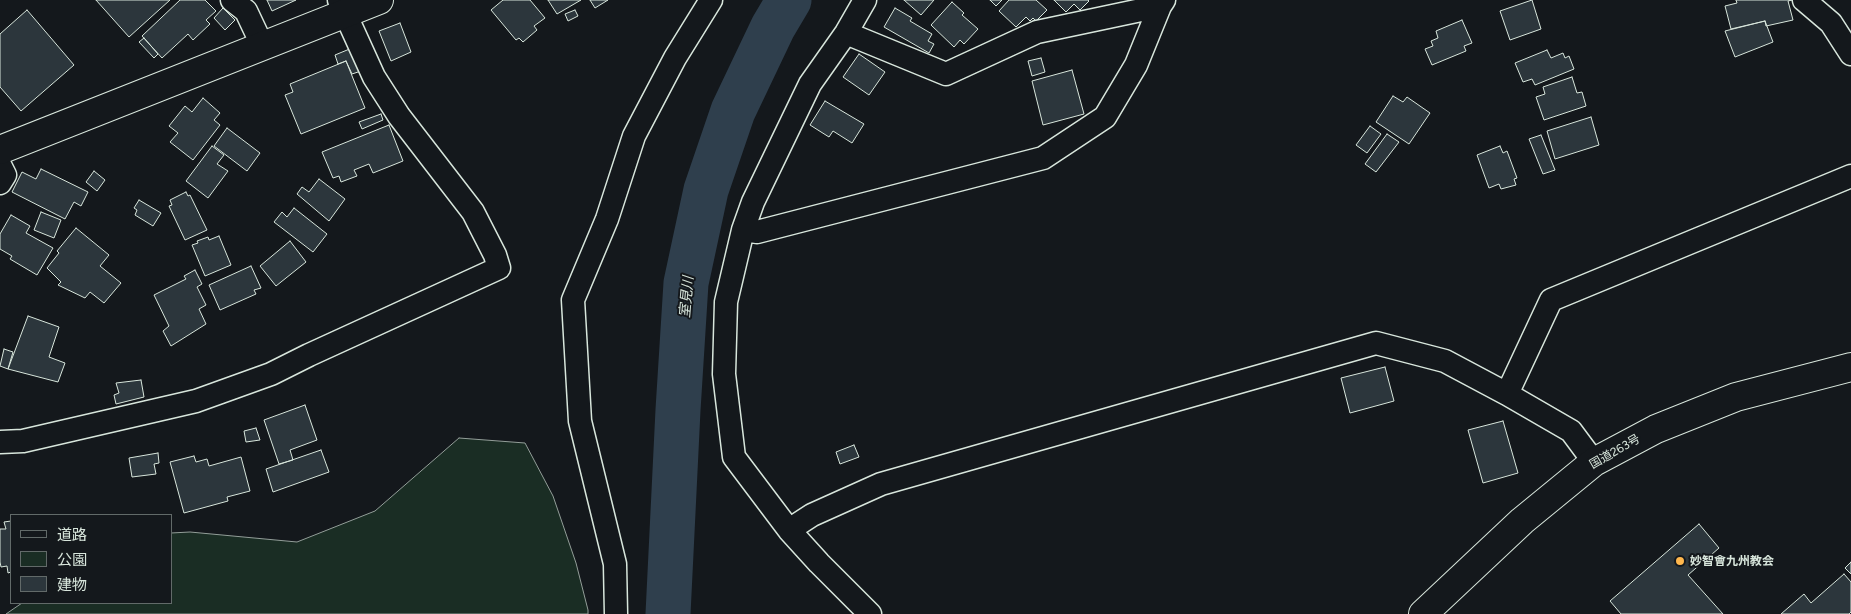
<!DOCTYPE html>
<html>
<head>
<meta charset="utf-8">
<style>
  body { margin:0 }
  #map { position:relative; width:1851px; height:614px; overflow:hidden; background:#14181c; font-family:Figtree,"Noto Sans JP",sans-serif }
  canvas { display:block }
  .legend { position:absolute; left:10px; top:514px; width:162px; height:90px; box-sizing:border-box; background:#14181c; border:1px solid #626a69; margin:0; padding:6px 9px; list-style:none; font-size:15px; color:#d8e6dc }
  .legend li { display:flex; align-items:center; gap:10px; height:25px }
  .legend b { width:25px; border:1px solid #626a69 }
</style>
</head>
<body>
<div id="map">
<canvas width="1851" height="614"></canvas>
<ul class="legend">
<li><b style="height:6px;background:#14181c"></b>道路</li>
<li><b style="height:14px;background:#1a2d24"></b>公園</li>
<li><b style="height:14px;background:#2c363c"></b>建物</li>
</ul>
</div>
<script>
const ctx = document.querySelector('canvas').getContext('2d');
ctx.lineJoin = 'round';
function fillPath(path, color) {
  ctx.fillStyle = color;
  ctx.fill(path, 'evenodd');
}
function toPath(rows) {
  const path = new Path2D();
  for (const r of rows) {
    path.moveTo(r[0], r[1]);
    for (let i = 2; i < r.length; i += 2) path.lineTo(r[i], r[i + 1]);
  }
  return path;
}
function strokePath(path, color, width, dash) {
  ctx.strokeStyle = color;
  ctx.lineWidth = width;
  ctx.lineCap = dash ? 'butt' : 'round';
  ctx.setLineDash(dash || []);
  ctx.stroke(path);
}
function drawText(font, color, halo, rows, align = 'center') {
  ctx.font = font + ' Figtree,"Noto Sans JP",sans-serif';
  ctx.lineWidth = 4;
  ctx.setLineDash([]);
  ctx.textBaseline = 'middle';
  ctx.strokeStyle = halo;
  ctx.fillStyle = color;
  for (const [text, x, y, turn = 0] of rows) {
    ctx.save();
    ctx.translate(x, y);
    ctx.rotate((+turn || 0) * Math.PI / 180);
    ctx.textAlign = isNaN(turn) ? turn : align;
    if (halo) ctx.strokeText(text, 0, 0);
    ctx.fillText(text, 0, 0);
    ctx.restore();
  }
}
const green = toPath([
  [459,438,525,443,553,496,576,563,588,610,588,614,6,614,22,603,171,603,171,533,190,532,297,542,375,511,459,438]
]);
fillPath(green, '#1a2d24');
strokePath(green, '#939e99', 1);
strokePath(toPath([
  [668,614,678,410,686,283,706,190,733,111,773,27,789,0]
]), '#2f3f4d', 45);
const building = toPath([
  [96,0,170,0,129,37,96,0],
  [180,0,205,0,216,11,206,20,210,24,193,40,188,34,162,58,142,36,180,0],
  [267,0,296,0,272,11,267,0],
  [503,0,530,0,545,18,534,26,537,30,523,42,519,38,516,40,491,10,503,0],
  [548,0,581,0,557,14,548,0],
  [590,0,608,0,595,8,590,0],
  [904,0,934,0,921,15,904,0],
  [990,0,1002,0,996,6,990,0],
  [1009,0,1036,0,1047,10,1036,21,1033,18,1030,21,1026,17,1016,27,999,11,1009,0],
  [1054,0,1088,0,1089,1,1080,10,1074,4,1066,12,1054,0],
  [1532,0,1541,29,1510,40,1500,11,1532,0],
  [1736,0,1792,0,1788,1,1793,20,1766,26,1765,21,1731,29,1725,6,1737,3,1736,0],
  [952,2,964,13,962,15,978,29,964,44,960,40,954,47,931,25,952,2],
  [223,8,235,20,225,30,214,18,223,8],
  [895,8,912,18,910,21,932,34,928,41,934,44,929,53,884,27,895,8],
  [27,10,74,65,21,111,0,87,0,34,27,10],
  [575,10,578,16,568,21,565,14,575,10],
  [1462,20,1472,43,1464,46,1466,51,1432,65,1425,49,1433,46,1431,41,1438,38,1436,31,1462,20],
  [1765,21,1773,42,1735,57,1725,31,1765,21],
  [400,23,411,52,391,61,379,31,400,23],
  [144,38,158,54,154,58,139,42,144,38],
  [352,48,361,71,352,74,346,61,338,64,335,55,352,48],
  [1547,50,1551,58,1563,53,1565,58,1569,56,1574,69,1535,85,1532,79,1523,82,1515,63,1547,50],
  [859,54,885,72,869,95,843,77,859,54],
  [1041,58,1045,72,1032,76,1028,61,1041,58],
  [346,61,365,108,301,134,285,95,293,92,290,84,346,61],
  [1072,70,1084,114,1043,125,1032,81,1072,70],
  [1572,77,1577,93,1582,92,1586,106,1544,120,1536,97,1545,94,1543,87,1572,77],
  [1393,96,1403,102,1407,97,1430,113,1409,144,1376,122,1393,96],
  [203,98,220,113,214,120,220,125,193,160,170,142,178,133,169,126,185,106,192,112,203,98],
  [825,101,864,124,852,143,833,131,829,137,810,125,825,101],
  [381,114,383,120,362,129,359,122,381,114],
  [1591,117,1599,145,1555,159,1547,131,1591,117],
  [389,125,403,161,373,173,369,164,354,170,357,176,341,182,339,176,333,178,322,152,389,125],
  [1370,126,1381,134,1367,153,1356,145,1370,126],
  [227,128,260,153,247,171,214,146,227,128],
  [1387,134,1399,142,1376,172,1365,164,1387,134],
  [1541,135,1555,170,1543,174,1529,139,1541,135],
  [212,146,224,155,217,164,228,171,208,198,186,181,212,146],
  [1500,146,1503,153,1507,151,1517,178,1514,179,1516,185,1501,189,1499,184,1489,188,1477,155,1500,146],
  [41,169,88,192,81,206,74,202,65,219,12,192,22,172,36,179,41,169],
  [94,171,105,180,97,191,86,182,94,171],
  [319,179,345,199,329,221,297,194,302,187,309,192,319,179],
  [186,192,188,196,190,195,207,230,185,240,169,206,172,205,170,200,186,192],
  [139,200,161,213,153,226,135,215,137,210,134,208,139,200],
  [294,208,327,234,313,252,274,222,282,212,287,217,294,208],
  [41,212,61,220,54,238,34,230,41,212],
  [11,215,30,226,26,233,53,248,37,275,10,259,12,256,0,249,0,234,11,215],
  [76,228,109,255,100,266,121,283,104,303,90,292,85,298,58,285,61,282,47,268,59,253,57,251,76,228],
  [219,236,231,265,205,276,192,245,198,243,197,241,208,237,209,240,219,236],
  [290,241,306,262,276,286,260,266,290,241],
  [251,266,261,288,254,290,256,294,220,310,209,285,251,266],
  [195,270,202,284,197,287,206,305,199,309,206,324,171,346,163,331,169,326,154,295,186,279,184,276,195,270],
  [28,316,59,327,49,357,65,363,58,382,8,369,28,316],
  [4,349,13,352,8,369,0,366,4,349],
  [1385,367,1394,401,1350,413,1341,378,1385,367],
  [141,380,144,397,116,404,114,395,119,393,116,383,141,380],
  [305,405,317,440,290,450,293,460,279,464,264,420,305,405],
  [1503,421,1518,473,1483,483,1468,430,1503,421],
  [256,428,260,440,246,442,244,431,256,428],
  [854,445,859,457,840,464,836,452,854,445],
  [321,450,329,472,273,492,266,469,321,450],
  [158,453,159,463,154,464,156,474,132,477,129,458,158,453],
  [194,456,196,462,207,459,209,466,241,457,250,491,227,497,228,501,184,513,170,462,194,456],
  [11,521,11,572,8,573,7,566,1,567,0,562,0,529,6,529,4,522,11,521],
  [1699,524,1719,548,1688,575,1723,614,1621,614,1610,601,1699,524],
  [1851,562,1851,574,1845,568,1851,562],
  [1844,574,1851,582,1851,612,1849,614,1781,614,1804,594,1811,603,1844,574]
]);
fillPath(building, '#2c363c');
strokePath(building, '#d8e6dc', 1);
const street = toPath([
  [232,0,246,11,263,47],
  [865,0,846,33,810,84,753,202,743,230,726,302,724,374,734,457,789,530,819,563,870,614],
  [1804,0,1831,23,1851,54],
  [846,33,946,74,1037,32,1160,6,1164,0],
  [0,165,5,175,0,183],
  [743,230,757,232,1043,158,1105,117,1136,65,1160,6,1151,0],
  [1507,394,1551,300,1851,176],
  [0,442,23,441,196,401,271,374,309,355,499,268,495,255,473,212,399,116,374,77,339,0],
  [789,530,812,515,881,484,1376,343,1445,361,1507,394,1571,431,1594,462],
  [616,614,615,564,580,421,573,300,607,219,634,136,675,58,711,0]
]);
const secondary = toPath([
  [0,150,379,0]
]);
const highway = toPath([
  [1423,614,1522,521,1594,462,1656,429,1736,397,1851,367]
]);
strokePath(street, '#d8e6dc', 25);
strokePath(secondary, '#d8e6dc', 30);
strokePath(highway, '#d8e6dc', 30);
strokePath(street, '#14181c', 22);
strokePath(secondary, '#14181c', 28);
strokePath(highway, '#14181c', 28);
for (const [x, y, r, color] of [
  [1680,561,5,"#ffb74d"]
]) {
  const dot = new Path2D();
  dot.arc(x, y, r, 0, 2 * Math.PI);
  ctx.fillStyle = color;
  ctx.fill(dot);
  strokePath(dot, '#14181c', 2);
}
drawText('12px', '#d8e6dc', '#14181c', [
  ["国道263号",1615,452,-30]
]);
drawText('bold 12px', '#d8e6dc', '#14181c', [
  ["妙智會九州教会",1690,561]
], 'left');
drawText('italic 14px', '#d8e6dc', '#14181c', [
  ["室見川",687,297,-85]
]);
</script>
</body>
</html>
